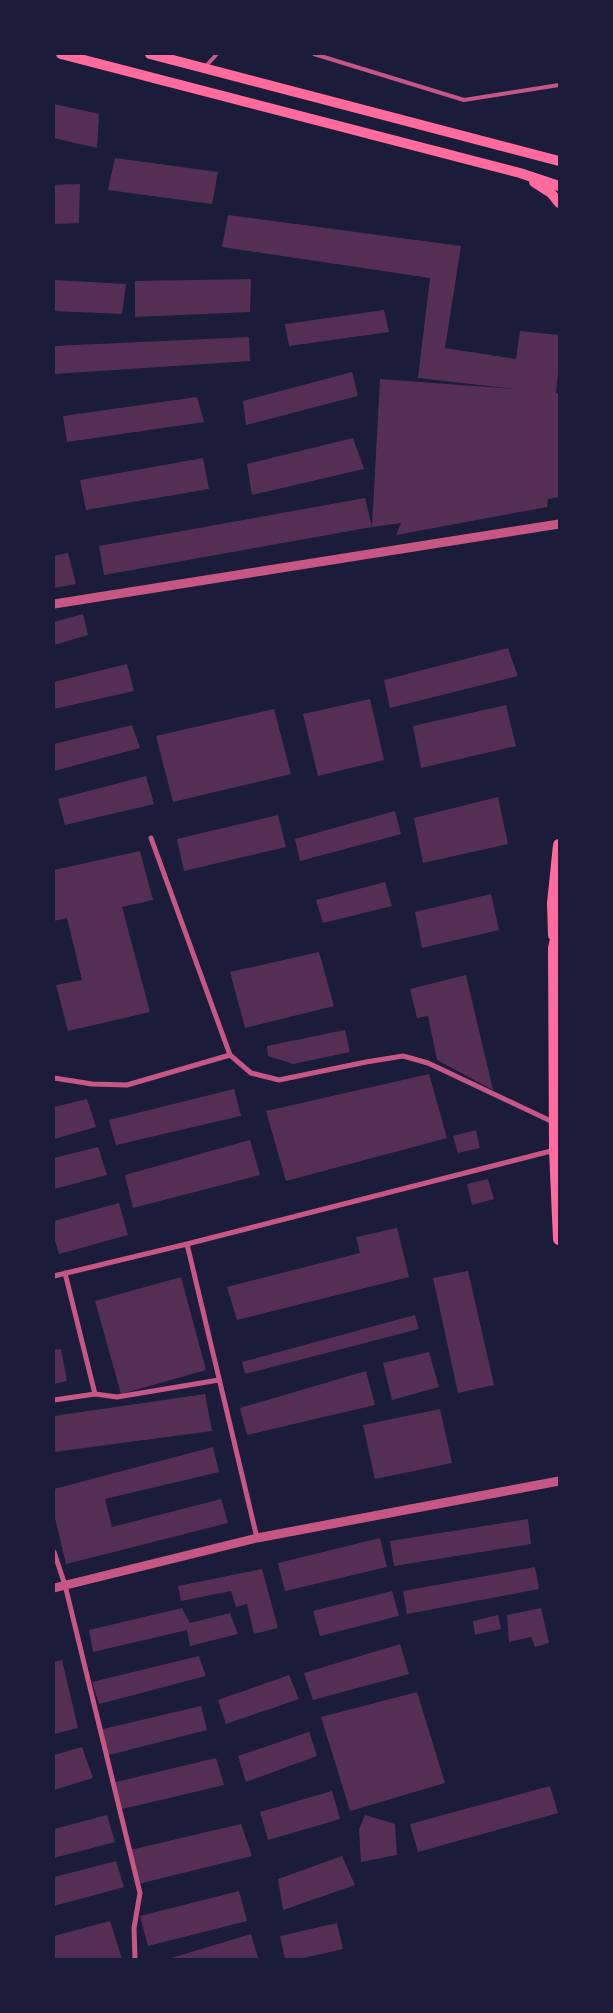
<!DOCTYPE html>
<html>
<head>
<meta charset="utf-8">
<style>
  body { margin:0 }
  #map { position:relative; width:613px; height:2013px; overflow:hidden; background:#1b1b3a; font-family:"Source Sans 3",sans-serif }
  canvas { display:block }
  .frame { position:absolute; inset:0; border:55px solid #1b1b3a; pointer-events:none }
</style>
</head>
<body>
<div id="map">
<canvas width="613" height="2013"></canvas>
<div class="frame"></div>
</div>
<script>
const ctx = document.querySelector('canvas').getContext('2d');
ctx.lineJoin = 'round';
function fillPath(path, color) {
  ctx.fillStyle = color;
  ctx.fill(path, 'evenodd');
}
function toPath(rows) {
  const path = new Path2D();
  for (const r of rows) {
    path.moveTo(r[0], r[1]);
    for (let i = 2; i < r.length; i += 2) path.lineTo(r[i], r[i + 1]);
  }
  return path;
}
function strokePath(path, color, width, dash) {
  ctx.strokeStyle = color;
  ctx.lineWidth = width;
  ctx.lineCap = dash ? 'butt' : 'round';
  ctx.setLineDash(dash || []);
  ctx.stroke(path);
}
fillPath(toPath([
  [54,104,99,114,97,148,54,138],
  [115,158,218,172,212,204,108,190],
  [80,184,79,223,54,224,54,185],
  [228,215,461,246,445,348,516,359,520,331,559,335,559,363,556,393,559,393,559,497,548,499,547,507,396,535,401,523,372,527,380,379,515,389,418,378,430,278,222,247],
  [251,279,250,312,135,317,135,281],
  [54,280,126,284,122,314,54,311],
  [384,310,389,332,289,346,285,324],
  [249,337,250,361,54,374,54,346],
  [352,372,358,396,246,425,243,401],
  [197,397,204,422,67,442,63,416],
  [353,438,364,469,252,495,247,464],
  [203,458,209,489,86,510,80,480],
  [365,498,372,527,104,575,99,546],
  [68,553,76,584,54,588,54,556],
  [83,614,88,635,54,645,54,622],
  [508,648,518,676,390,708,384,680],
  [127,664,134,691,54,709,54,682],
  [370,699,384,760,318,776,303,714],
  [506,705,516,746,421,768,413,726],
  [274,709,291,774,173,802,156,736],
  [132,725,140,748,54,771,54,744],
  [146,776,154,804,65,825,58,799],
  [498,797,508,844,423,863,414,818],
  [395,811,401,834,300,861,295,839],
  [278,815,286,847,184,871,177,839],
  [140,851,153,900,122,907,150,1012,68,1031,56,985,82,980,67,918,54,921,54,870],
  [385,882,392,906,323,923,316,900],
  [491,894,499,930,422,948,415,912],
  [319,952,334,1006,245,1028,230,972],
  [466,975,473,1005,493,1090,437,1060,428,1016,417,1018,410,989],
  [345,1030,350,1052,293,1064,268,1056,267,1046],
  [429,1074,447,1138,286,1181,266,1111],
  [234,1089,241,1116,116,1145,109,1120],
  [87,1099,96,1127,54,1139,54,1107],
  [476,1130,480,1148,458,1153,453,1136],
  [250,1140,260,1175,133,1208,125,1175],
  [98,1147,107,1175,54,1189,54,1158],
  [488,1179,494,1199,472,1205,467,1184],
  [119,1203,128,1235,59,1254,54,1237,54,1221],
  [397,1228,409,1277,237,1320,227,1287,360,1253,356,1237],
  [468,1271,494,1385,458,1393,433,1278],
  [181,1277,206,1370,121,1394,95,1301],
  [415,1315,419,1329,245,1374,242,1362],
  [61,1349,67,1381,54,1384,54,1350],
  [429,1352,439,1387,392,1400,383,1363],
  [366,1371,375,1405,247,1435,240,1408],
  [205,1394,212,1431,54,1452,54,1416],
  [440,1409,452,1463,375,1479,363,1425],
  [213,1447,219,1472,105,1499,112,1527,221,1499,228,1523,66,1564,54,1514,54,1489],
  [528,1519,531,1544,394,1566,390,1541],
  [380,1538,387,1567,285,1591,278,1563],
  [535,1567,539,1589,407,1614,403,1591],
  [262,1569,278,1628,254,1634,247,1604,236,1607,231,1591,181,1601,178,1586],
  [392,1591,399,1616,320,1636,313,1611],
  [182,1608,190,1623,230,1613,238,1634,190,1646,187,1630,93,1652,89,1630],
  [541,1608,549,1643,535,1647,531,1637,509,1642,507,1615],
  [498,1615,501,1629,475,1635,473,1621],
  [400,1644,409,1674,313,1700,304,1673],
  [199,1656,206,1676,99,1704,92,1682],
  [62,1660,78,1728,54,1734,54,1662],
  [289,1675,299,1699,226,1724,218,1700],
  [417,1692,445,1783,350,1811,321,1717],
  [201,1706,207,1730,105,1756,99,1730],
  [309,1732,317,1756,246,1782,238,1756],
  [82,1747,93,1778,54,1790,54,1755],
  [216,1758,224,1785,118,1810,112,1783],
  [550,1786,558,1813,418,1852,410,1824],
  [332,1791,340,1819,268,1840,260,1812],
  [107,1815,115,1842,54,1858,54,1829],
  [365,1815,395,1824,397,1855,361,1862,359,1829],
  [241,1824,252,1856,138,1884,130,1850],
  [342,1856,355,1885,283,1910,278,1879],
  [116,1861,124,1887,54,1906,54,1877],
  [239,1891,247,1921,148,1946,140,1916],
  [110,1921,122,1959,54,1959,54,1936],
  [337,1923,343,1949,299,1959,285,1959,280,1936],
  [251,1934,258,1958,252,1959,168,1959]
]), '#542f53');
strokePath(toPath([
  [314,54,464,100,559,85],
  [205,67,217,54]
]), '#c65784', 4);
strokePath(toPath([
  [151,838,230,1055,251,1073,279,1080,366,1062,403,1056,428,1063,553,1122],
  [54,1078,92,1084,127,1085,230,1055],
  [187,1244,257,1538],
  [65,1273,95,1394],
  [54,1276,187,1244,555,1150],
  [54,1400,95,1394,117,1397,219,1380],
  [54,1552,65,1585,140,1893,134,1928,135,1959]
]), '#c65784', 5);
strokePath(toPath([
  [54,604,559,524],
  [54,1588,257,1538,559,1481]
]), '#c65784', 9);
strokePath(toPath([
  [61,54,520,173,559,186],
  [150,54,559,161],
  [534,182,551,193,559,203]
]), '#ff6b9d', 10);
strokePath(toPath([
  [559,926,554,948,555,1150,559,1239],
  [554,935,553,903,559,845]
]), '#ff6b9d', 12);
</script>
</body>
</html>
